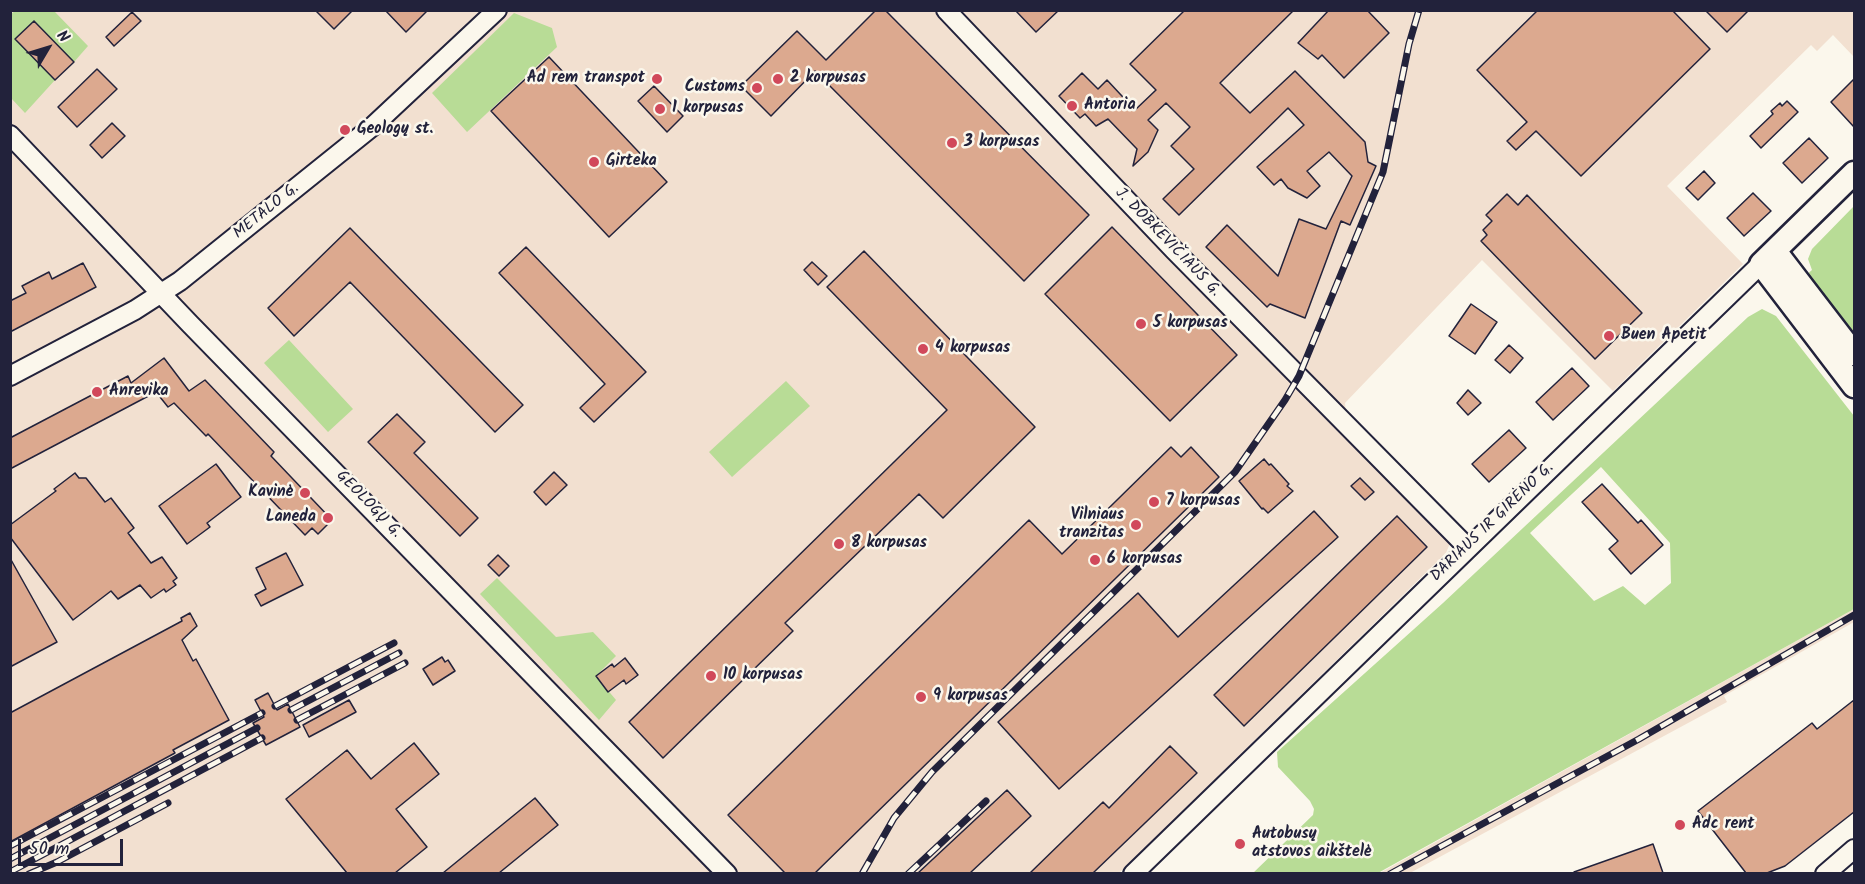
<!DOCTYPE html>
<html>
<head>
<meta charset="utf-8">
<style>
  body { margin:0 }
  #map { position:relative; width:1865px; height:884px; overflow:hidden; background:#fbf7ec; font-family:Kalam,sans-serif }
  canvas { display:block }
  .frame { position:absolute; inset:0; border:12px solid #22223b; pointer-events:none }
  .north { position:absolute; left:18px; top:18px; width:60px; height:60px; -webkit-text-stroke:4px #fbf7ec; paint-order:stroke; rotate:52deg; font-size:16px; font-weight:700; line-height:24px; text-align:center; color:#22223b }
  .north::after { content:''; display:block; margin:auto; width:21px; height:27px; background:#22223b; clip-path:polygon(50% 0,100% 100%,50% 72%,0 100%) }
  .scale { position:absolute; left:18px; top:839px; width:105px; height:27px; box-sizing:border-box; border:3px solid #22223b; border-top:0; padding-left:8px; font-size:18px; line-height:21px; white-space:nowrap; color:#22223b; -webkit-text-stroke:4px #fbf7ec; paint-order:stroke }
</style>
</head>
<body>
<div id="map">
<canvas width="1865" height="884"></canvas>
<div class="frame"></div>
<div class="north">N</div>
<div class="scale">50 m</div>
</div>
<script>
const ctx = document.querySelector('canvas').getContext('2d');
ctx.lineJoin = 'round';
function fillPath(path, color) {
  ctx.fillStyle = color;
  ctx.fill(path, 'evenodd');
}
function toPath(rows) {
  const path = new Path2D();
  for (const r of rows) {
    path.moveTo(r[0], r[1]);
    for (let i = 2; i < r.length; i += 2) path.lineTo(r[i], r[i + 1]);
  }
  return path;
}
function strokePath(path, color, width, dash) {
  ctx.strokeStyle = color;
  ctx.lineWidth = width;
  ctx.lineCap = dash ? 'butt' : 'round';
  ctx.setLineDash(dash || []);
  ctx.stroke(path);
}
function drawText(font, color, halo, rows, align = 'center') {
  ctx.font = font + ' Kalam,sans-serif';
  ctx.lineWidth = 5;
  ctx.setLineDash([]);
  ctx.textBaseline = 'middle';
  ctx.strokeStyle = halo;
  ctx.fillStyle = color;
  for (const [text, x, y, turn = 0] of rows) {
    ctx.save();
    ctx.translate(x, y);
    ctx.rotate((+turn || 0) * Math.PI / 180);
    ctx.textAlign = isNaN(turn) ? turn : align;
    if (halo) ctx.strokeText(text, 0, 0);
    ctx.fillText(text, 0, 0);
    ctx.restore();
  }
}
fillPath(toPath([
  [1854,10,1854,57,1833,35,1817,51,1811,45,1667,186,1743,264,1613,391,1482,260,1345,403,1346,413,1457,526,1446,553,1119,873,11,874,10,11],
  [1854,609,1854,622,1724,696,1727,702,1410,873,1378,874]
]), '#f2e0d0');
fillPath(toPath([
  [15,11,56,11,55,12,88,46,74,62,34,21,16,39,55,80,25,113,11,98,11,14],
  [514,13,552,28,557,47,467,132,432,93],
  [1854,206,1854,340,1805,276,1812,270,1808,259,1812,249],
  [1762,309,1776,316,1854,416,1854,609,1378,873,1253,873,1313,815,1314,809,1310,801,1278,767,1277,752,1443,603,1748,317],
  [1601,467,1670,543,1671,583,1645,605,1623,586,1594,601,1530,533],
  [289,340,353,409,328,432,264,363],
  [786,381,810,406,732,477,709,452],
  [497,578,556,637,593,632,616,656,596,676,616,700,599,720,480,594]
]), '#b8dc96');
const building = toPath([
  [315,10,353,10,334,29,315,10],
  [385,10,428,10,406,32,385,10],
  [876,10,885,10,1089,215,1024,281,815,71,771,116,741,86,797,31,826,60,876,10],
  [1015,10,1059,10,1036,32,1015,10],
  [1185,10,1294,10,1220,83,1250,113,1295,71,1365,142,1368,162,1376,166,1350,225,1341,221,1305,318,1270,304,1267,307,1206,247,1227,225,1278,276,1299,219,1326,229,1352,176,1329,152,1307,171,1320,186,1307,198,1288,188,1281,179,1274,185,1257,167,1304,125,1288,108,1179,215,1163,199,1194,169,1171,146,1190,127,1166,103,1148,120,1158,130,1148,152,1133,166,1137,149,1108,119,1096,126,1085,114,1080,118,1059,96,1082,73,1098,89,1107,80,1135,110,1156,90,1130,64,1185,10],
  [1329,10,1367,10,1389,33,1344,78,1322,55,1318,59,1298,43,1329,10],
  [1538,10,1672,10,1710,49,1581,176,1536,131,1516,150,1507,141,1527,122,1477,70,1538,10],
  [1705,10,1749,10,1727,32,1705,10],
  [132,12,141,21,114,46,106,37,132,12],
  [34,21,74,62,55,80,15,39,34,21],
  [549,57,667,182,609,237,491,111,549,57],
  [97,69,117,89,77,127,58,107,97,69],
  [1854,79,1854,127,1831,102,1854,79],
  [654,86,683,116,667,132,638,101,654,86],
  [1787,101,1798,112,1761,148,1750,136,1773,114,1771,111,1780,103,1782,106,1787,101],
  [112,123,125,136,102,158,90,145,112,123],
  [1809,138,1828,158,1802,183,1783,163,1809,138],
  [1704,171,1715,183,1698,200,1686,188,1704,171],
  [1753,193,1771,211,1744,236,1727,218,1753,193],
  [1507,194,1518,205,1527,195,1642,313,1595,359,1481,241,1487,235,1483,230,1492,221,1486,215,1507,194],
  [1112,227,1237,355,1170,421,1045,294,1112,227],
  [350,228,523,405,495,432,350,282,294,336,268,308,350,228],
  [526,247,646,372,594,422,580,408,605,384,499,273,526,247],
  [864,251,1035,427,943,518,919,494,785,623,793,631,663,758,629,722,947,410,827,287,864,251],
  [812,262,827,276,818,285,804,270,812,262],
  [83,263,96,287,10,332,10,301,26,293,22,286,49,272,52,279,83,263],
  [1471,304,1497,322,1475,354,1449,336,1471,304],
  [1509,345,1523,358,1510,373,1495,360,1509,345],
  [164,358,189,391,205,380,274,452,271,456,332,520,318,534,312,528,305,535,208,434,206,436,174,403,168,407,156,392,10,469,10,438,128,376,131,383,164,358],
  [1572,368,1589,386,1553,420,1536,402,1572,368],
  [1468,390,1481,403,1468,415,1457,403,1468,390],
  [397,414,425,442,414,453,478,518,460,536,368,442,397,414],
  [1509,430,1526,448,1489,482,1472,464,1509,430],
  [1171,447,1181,457,1191,447,1219,477,815,873,785,873,728,815,1029,520,1062,554,1171,447],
  [1264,459,1269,465,1271,464,1289,484,1287,486,1293,491,1268,513,1263,508,1262,509,1239,481,1264,459],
  [216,464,241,497,207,523,210,527,187,544,159,506,216,464],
  [554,472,567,485,546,505,534,492,554,472],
  [75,473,79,478,86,478,105,502,111,498,134,528,128,533,151,563,162,557,177,578,173,581,176,585,166,592,164,589,151,598,140,585,118,599,111,591,73,620,10,537,10,525,56,491,54,489,75,473],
  [1360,478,1374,492,1365,500,1351,486,1360,478],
  [1602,484,1638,523,1641,520,1663,545,1631,574,1609,549,1618,541,1582,502,1602,484],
  [1314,511,1338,537,1059,789,998,722,1138,593,1178,637,1314,511],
  [1397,516,1427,547,1244,726,1214,695,1397,516],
  [286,553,303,585,261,606,255,595,266,589,256,568,286,553],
  [498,555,509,566,499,576,488,565,498,555],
  [10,558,57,642,10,667,10,558],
  [190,613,197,626,182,640,193,661,196,659,229,720,173,750,175,753,10,842,10,713,182,621,181,618,190,613],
  [442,657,445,662,448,660,455,671,433,685,423,669,442,657],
  [625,658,638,675,626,684,624,680,608,692,596,676,612,664,614,667,625,658],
  [268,693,277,710,288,704,300,727,266,745,253,723,264,717,255,700,268,693],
  [349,700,356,712,309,737,303,725,349,700],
  [1854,700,1854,812,1785,866,1767,873,1746,873,1698,811,1812,723,1817,729,1854,700],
  [414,743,439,774,396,809,427,847,395,873,347,873,286,799,347,750,371,779,414,743],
  [1170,746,1197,773,1093,873,1030,873,1103,802,1109,808,1170,746],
  [1007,790,1031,816,970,873,918,873,1007,790],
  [535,798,558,825,499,873,443,873,535,798],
  [1653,844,1663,873,1575,873,1574,872,1653,844]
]);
fillPath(building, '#dca98f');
strokePath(building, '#22223b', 1.5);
const minor = toPath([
  [946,10,1174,250,1468,548],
  [10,135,190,324,727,874],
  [10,376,135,310,180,281,373,126,497,10],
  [1133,874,1761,264],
  [1825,874,1854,849]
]);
const major = toPath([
  [1854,173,1761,264,1854,386],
  [1775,251,1854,354]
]);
strokePath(minor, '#22223b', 22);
strokePath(major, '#22223b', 27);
strokePath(minor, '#fbf7ec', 18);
strokePath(major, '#fbf7ec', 22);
const rail = toPath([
  [275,706,394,643],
  [291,710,399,653],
  [297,720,405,663],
  [10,846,262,713],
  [10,859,257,728],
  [10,872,262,738],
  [29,874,57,862,168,803],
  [862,874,894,818,932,772,1235,472,1285,400,1299,376,1383,172,1409,44,1419,10],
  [908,874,986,801],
  [1390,874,1639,739,1854,615]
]);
strokePath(rail, '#22223b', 7);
strokePath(rail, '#fbf7ec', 4.5, [14]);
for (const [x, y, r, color] of [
  [657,79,6,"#d1495b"],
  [778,79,6,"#d1495b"],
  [757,88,6,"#d1495b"],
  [1072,106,6,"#d1495b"],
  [660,109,6,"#d1495b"],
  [345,130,6,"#d1495b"],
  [952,143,6,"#d1495b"],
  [594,162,6,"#d1495b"],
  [1141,324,6,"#d1495b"],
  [1609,336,6,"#d1495b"],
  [923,349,6,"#d1495b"],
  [97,392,6,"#d1495b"],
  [305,493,6,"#d1495b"],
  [1154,502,6,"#d1495b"],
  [328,518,6,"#d1495b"],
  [1136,525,6,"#d1495b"],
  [839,544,6,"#d1495b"],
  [1095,560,6,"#d1495b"],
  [711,676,6,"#d1495b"],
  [921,697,6,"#d1495b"],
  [1680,825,6,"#d1495b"],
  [1240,844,6,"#d1495b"]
]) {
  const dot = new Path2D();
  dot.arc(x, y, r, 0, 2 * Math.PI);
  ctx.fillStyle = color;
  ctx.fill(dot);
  strokePath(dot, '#fbf7ec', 2);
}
drawText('bold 16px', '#22223b', '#fbf7ec', [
  ["Ad rem transpot",645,79,"right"],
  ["2 korpusas",790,79],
  ["Customs",745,88,"right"],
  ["Antoria",1084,106],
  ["1 korpusas",672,109],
  ["Geologų st.",357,130],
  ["3 korpusas",964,143],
  ["Girteka",606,162],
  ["5 korpusas",1153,324],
  ["Buen Apetit",1621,336],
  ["4 korpusas",935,349],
  ["Anrevika",109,392],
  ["Kavinė",293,493,"right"],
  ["7 korpusas",1166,502],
  ["Vilniaus",1124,516,"right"],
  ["tranzitas",1124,534,"right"],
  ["Laneda",316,518,"right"],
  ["8 korpusas",851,544],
  ["6 korpusas",1107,560],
  ["10 korpusas",723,676],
  ["9 korpusas",933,697],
  ["Adc rent",1692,825],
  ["Autobusų",1252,835],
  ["atstovos aikštelė",1252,853]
], 'left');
drawText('16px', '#22223b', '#fbf7ec', [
  ["METALO G.",267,212,-39],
  ["J. DOBKEVIČIAUS G.",1167,243,46],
  ["GEOLOGŲ G.",368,505,46],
  ["DARIAUS IR GIRĖNO G.",1493,523,-44]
]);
</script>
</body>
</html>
